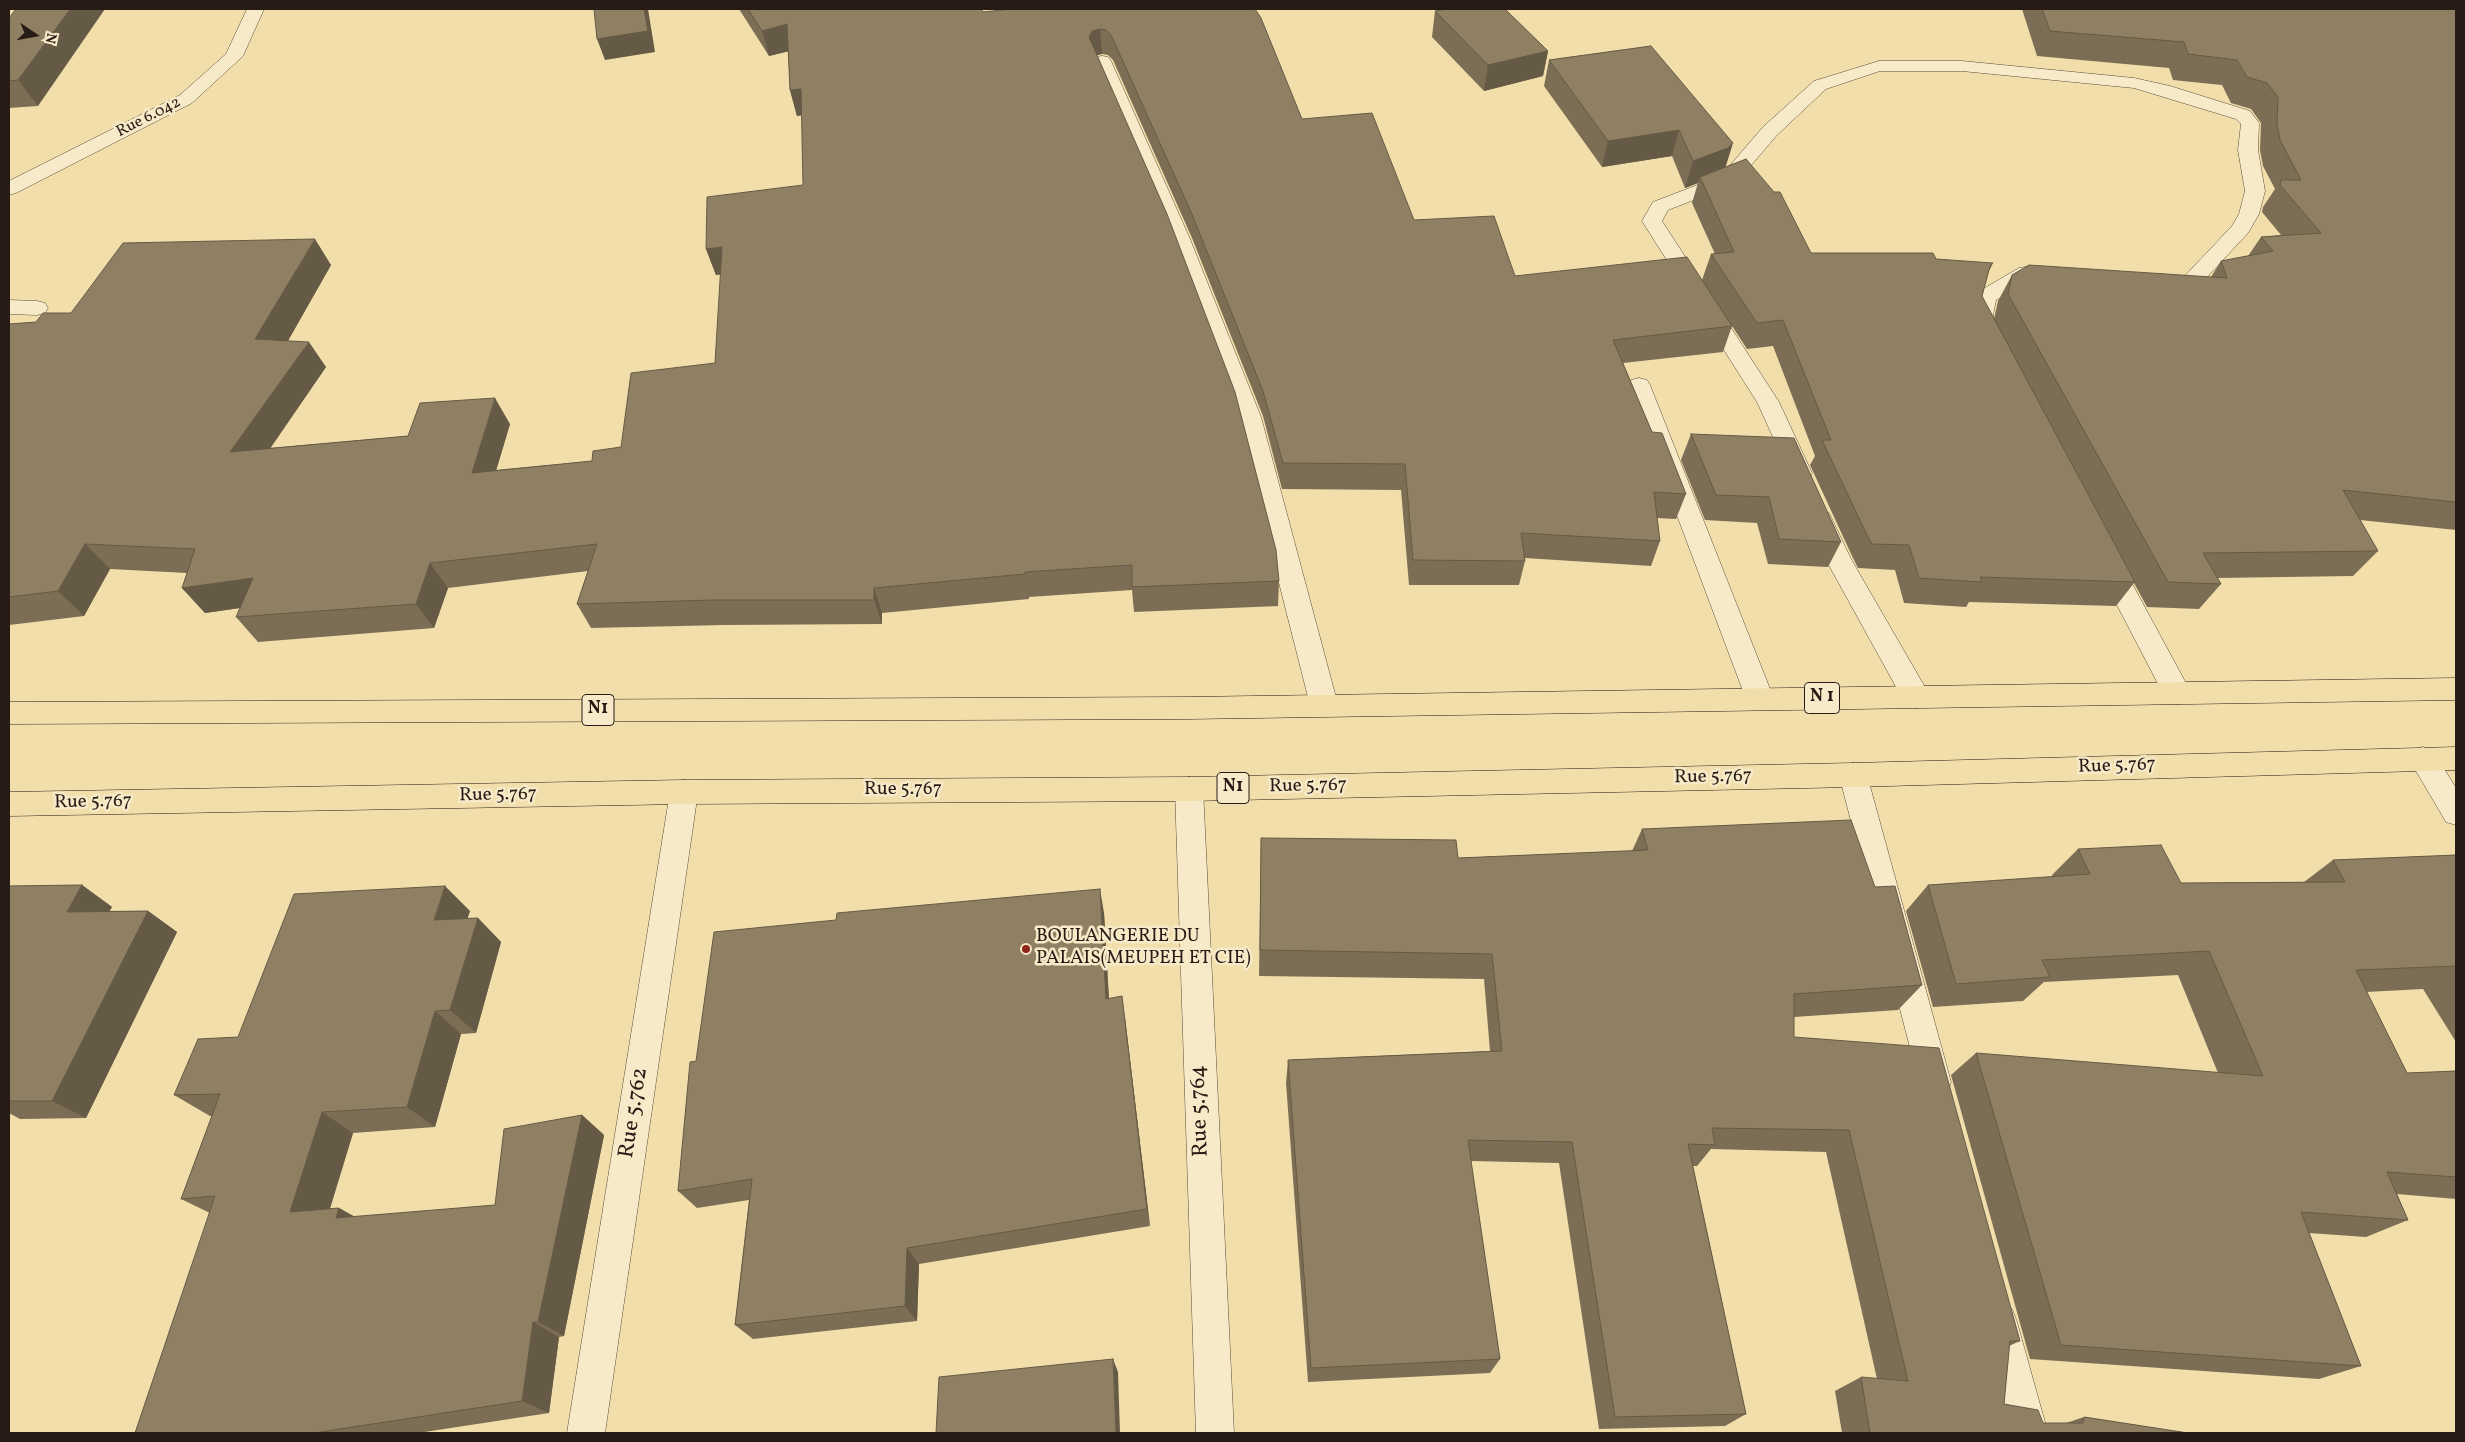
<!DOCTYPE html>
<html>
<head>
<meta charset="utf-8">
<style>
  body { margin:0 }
  #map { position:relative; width:2465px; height:1442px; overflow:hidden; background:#f2deab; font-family:Vollkorn,serif }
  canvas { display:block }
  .frame { position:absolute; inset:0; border:10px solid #261b15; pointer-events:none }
  .north { position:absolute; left:10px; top:10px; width:50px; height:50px; -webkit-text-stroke:4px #f7eac8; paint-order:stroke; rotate:102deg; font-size:14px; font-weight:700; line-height:20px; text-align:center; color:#261b15 }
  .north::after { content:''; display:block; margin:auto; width:18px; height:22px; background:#261b15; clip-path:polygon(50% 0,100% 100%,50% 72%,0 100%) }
</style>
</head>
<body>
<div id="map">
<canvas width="2465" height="1442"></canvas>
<div class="frame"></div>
<div class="north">N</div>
</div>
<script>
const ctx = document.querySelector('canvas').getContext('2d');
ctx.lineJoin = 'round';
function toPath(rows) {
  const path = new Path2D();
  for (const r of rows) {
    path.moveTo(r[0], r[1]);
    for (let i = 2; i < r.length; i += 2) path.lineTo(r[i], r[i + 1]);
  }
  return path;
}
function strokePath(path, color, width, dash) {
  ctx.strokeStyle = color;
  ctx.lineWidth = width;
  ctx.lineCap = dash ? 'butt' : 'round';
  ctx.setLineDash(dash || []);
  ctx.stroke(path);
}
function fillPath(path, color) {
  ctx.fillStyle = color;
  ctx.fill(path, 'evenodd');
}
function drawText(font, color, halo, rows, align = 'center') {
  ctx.font = font + ' Vollkorn,serif';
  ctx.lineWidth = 5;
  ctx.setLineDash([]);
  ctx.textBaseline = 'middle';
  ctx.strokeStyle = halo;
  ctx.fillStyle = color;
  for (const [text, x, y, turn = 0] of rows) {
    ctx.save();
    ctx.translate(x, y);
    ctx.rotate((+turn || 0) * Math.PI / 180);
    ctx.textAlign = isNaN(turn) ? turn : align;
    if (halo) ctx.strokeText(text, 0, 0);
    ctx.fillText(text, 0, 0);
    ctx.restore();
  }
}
const minor = toPath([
  [247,9,264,9,243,56,192,103,16,193,9,195,9,181,180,95,226,54,247,9],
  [1102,56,1108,57,1111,61,1190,239,1261,417,1338,705,1334,713,1324,716,1314,713,1310,705,1237,417,1170,239,1093,61,1096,57,1102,56],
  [1879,61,1962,61,2134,78,2170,86,2250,111,2259,123,2258,150,2265,191,2259,214,2248,233,2194,291,2177,297,2164,297,2157,295,2153,290,2157,285,2180,281,2232,226,2239,214,2245,191,2238,150,2241,124,2236,119,2134,88,1962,71,1880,71,1826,89,1777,135,1735,184,1668,210,1662,221,1779,402,1812,473,1808,479,1800,481,1792,479,1757,402,1642,221,1653,202,1721,176,1763,127,1814,81,1879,61],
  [2026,267,2041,267,2048,268,2051,273,2048,278,2030,279,1996,300,1992,321,2001,338,1998,343,1990,345,1982,343,1970,321,1975,297,1978,292,2019,268,2026,267],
  [9,300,37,301,45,303,48,308,45,313,37,315,9,314,9,300],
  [1639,378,1647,380,1650,385,1774,699,1770,707,1760,710,1750,707,1746,699,1628,385,1631,380,1639,378],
  [1820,510,1829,513,1851,559,1926,689,1930,697,1926,705,1916,708,1906,705,1826,560,1808,519,1811,513,1820,510],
  [2107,552,2116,554,2187,685,2191,693,2187,701,2177,704,2167,701,2094,561,2098,554,2107,552],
  [2423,747,2433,751,2456,788,2456,825,2446,822,2409,759,2413,751,2423,747],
  [1853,763,1863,767,1867,775,1951,1082,1947,1093,1935,1098,1923,1093,1919,1082,1839,775,1843,767,1853,763],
  [1189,777,1199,781,1203,789,1234,1433,1196,1433,1175,789,1179,781,1189,777],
  [684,780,694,784,698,792,605,1433,567,1433,670,792,674,784,684,780],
  [1999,1304,2012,1309,2017,1322,2048,1433,2010,1433,1981,1322,1986,1309,1999,1304]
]);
const highway = toPath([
  [2456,678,2456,700,1188,719,9,724,9,702,1188,697,2456,678],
  [2456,747,2456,770,1853,787,1189,801,684,804,9,816,9,792,684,780,1189,777,1853,763,2456,747]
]);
strokePath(minor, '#594c3a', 1);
strokePath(highway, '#261b15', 1);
fillPath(minor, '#f7eac8');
fillPath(highway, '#f2deab');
fillPath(toPath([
  [739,9,981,9,983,12,1255,9,1302,119,1414,220,1515,276,1702,280,1711,254,1715,254,1692,203,1698,183,1685,188,1672,156,1602,167,1544,86,1549,60,1651,46,1725,167,1811,253,1936,259,1988,274,1982,296,1994,319,1998,301,2012,275,2211,277,2221,261,2248,256,2261,237,2281,235,2262,212,2263,207,2275,189,2263,166,2260,150,2261,123,2251,109,2231,103,2222,85,2173,80,2169,68,2037,56,2022,9,2456,9,2456,530,2360,520,2378,551,2353,576,2217,578,2221,584,2199,609,2147,607,2134,583,2116,606,1969,602,1966,607,1904,603,1895,570,1858,568,1853,558,1810,465,1815,456,1773,346,1747,349,1732,326,1723,352,1623,363,1652,432,1686,494,1676,519,1657,518,1660,541,1651,566,1525,558,1525,561,1519,585,1409,585,1401,490,1282,489,1263,416,1192,238,1113,60,1108,55,1102,54,1097,55,1279,581,1278,606,1134,612,1132,590,1029,597,1029,599,882,613,882,624,725,625,591,628,577,604,588,571,448,588,434,628,258,642,236,617,240,608,205,613,182,588,187,573,110,569,84,616,9,625,9,324,36,322,71,313,331,265,288,341,326,367,270,448,408,436,510,424,496,470,592,461,621,447,715,363,721,274,716,275,706,249,803,185,802,115,797,116,790,90,788,51,769,56],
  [1435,11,1548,51,1543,76,1484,91,1432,37],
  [9,18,38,106,9,108],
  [1691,434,1841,542,1828,567,1768,564,1757,523,1705,520,1681,460],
  [1642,829,1875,887,1922,985,1898,1010,1794,1017,1794,1037,2020,1341,2009,1346,2004,1404,2043,1423,2066,1423,2084,1417,2188,1433,1842,1433,1835,1391,1861,1377,1877,1379,1826,1152,1711,1149,1697,1166,1693,1166,1746,1414,1725,1426,1599,1429,1559,1163,1471,1161,1500,1359,1490,1373,1308,1382,1286,1083,1288,1060,1490,1051,1484,979,1259,976,1261,838,1458,858,1632,851],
  [2078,849,2181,883,2304,882,2333,860,2456,855,2456,1042,2423,989,2366,992,2407,1073,2456,1071,2456,1199,2397,1194,2408,1220,2366,1237,2309,1233,2361,1366,2319,1379,2030,1359,1951,1075,1976,1053,2218,1073,2178,975,2044,982,2023,1001,1933,1007,1906,911,1928,885,2053,877,2052,875],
  [82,885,112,907,109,911,148,911,177,932,86,1118,20,1119,9,1113,9,886],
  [470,911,467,918,478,918,501,942,476,1033,461,1034,435,1127,353,1133,330,1209,339,1208,355,1217,495,1205,582,1115,604,1135,564,1336,559,1337,549,1413,418,1433,135,1433,210,1213,181,1199,212,1116,210,1116,174,1095],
  [1104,913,1109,998,1125,1018,1150,1226,919,1264,917,1321,753,1339,735,1325,749,1200,697,1208,678,1191,696,1061]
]), '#7c6e55');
fillPath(toPath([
  [70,9,105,9,38,106,18,80],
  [644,9,648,9,655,52,605,60,597,39],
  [787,24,794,50,769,56,762,31],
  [1100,29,1102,54,1094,56,1089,37,1092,31],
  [1548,51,1543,76,1484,91,1488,65],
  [801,89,808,114,797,116,790,90],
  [1679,130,1672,156,1602,167,1608,141],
  [1733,143,1725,169,1700,177,1698,183,1685,188,1693,161],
  [315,239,331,265,274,365,255,339],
  [722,247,731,273,716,275,706,249],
  [1993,263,1980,289,1990,266],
  [309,342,326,367,250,478,230,452],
  [495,398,510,424,488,498,472,473],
  [85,544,110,569,84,616,58,591],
  [430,563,448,588,434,628,416,604],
  [253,578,274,603,205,613,182,588],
  [874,588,882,613,882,624,874,600],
  [82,885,112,907,97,933,67,912],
  [445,886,470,911,459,945,434,920],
  [1100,889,1104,913,1110,1021,1106,999],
  [148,911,177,932,86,1118,52,1101],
  [478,918,501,942,476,1033,450,1010],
  [1122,996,1125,1018,1150,1226,1147,1209],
  [435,1011,461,1034,435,1127,407,1107],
  [322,1112,353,1133,323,1230,290,1212],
  [582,1115,604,1135,564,1336,538,1322],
  [339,1208,371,1226,336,1218],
  [907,1248,919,1264,917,1321,905,1306],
  [533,1322,559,1337,549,1413,522,1401],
  [1113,1359,1118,1372,1120,1433,1116,1433]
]), '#655a45');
const building = toPath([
  [16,9,70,9,18,80,9,81,9,18,16,9],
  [594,9,644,9,648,31,597,39,594,9],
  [748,9,981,9,983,12,1011,9,1255,9,1261,18,1302,119,1372,113,1414,220,1494,216,1515,276,1687,257,1732,326,1613,340,1652,432,1662,433,1686,494,1654,492,1660,541,1521,533,1525,561,1413,560,1405,464,1283,463,1263,391,1191,212,1111,35,1106,30,1100,29,1092,31,1089,37,1167,214,1235,392,1276,550,1279,581,1132,587,1132,565,1025,572,1025,574,874,588,874,600,713,600,577,604,597,544,430,563,416,604,236,617,253,578,182,588,195,549,85,544,58,591,9,597,9,324,36,322,43,313,71,313,123,243,315,239,255,339,309,342,230,452,408,436,420,403,495,398,472,473,592,461,593,451,621,447,631,373,715,363,722,247,706,249,707,197,803,185,801,89,790,90,787,24,762,31,748,9],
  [1447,9,1505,9,1548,51,1488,65,1435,11,1447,9],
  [2042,9,2456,9,2456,502,2343,490,2378,551,2203,553,2221,584,2168,582,2008,294,2012,275,2029,265,2227,278,2221,261,2273,251,2261,237,2321,233,2280,185,2281,180,2301,180,2280,140,2277,124,2278,97,2267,83,2247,77,2237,60,2188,54,2184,42,2050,31,2042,9],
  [1651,46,1733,143,1728,148,1693,161,1679,130,1608,141,1549,60,1651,46],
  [1746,159,1774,192,1780,192,1811,253,1933,253,1936,259,1993,263,1990,266,1982,296,2135,582,1980,577,1982,582,1919,578,1909,545,1872,544,1866,533,1822,440,1831,440,1783,320,1757,323,1711,254,1734,252,1700,177,1746,159],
  [1691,434,1794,438,1841,542,1779,539,1769,497,1716,495,1691,434],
  [1851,820,1875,887,1895,886,1922,985,1794,994,1794,1037,1939,1048,2020,1341,2010,1341,2004,1404,2038,1410,2043,1423,2083,1423,2084,1417,2188,1433,1870,1433,1861,1377,1908,1381,1849,1130,1712,1128,1715,1145,1688,1144,1746,1414,1615,1417,1572,1142,1468,1140,1500,1359,1311,1368,1288,1060,1502,1051,1492,954,1260,950,1261,838,1456,840,1458,858,1648,850,1642,829,1851,820],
  [2161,845,2181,883,2345,882,2333,860,2456,855,2456,966,2356,970,2407,1073,2456,1071,2456,1177,2387,1172,2408,1220,2301,1212,2361,1366,2061,1345,1976,1053,2263,1076,2209,951,2042,960,2050,977,1956,984,1928,885,2090,874,2078,849,2161,845],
  [82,885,67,912,148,911,52,1101,9,1101,9,886,82,885],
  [445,886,434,920,478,918,450,1010,435,1011,407,1107,322,1112,290,1212,339,1208,336,1218,495,1205,504,1129,582,1115,538,1322,533,1322,522,1401,314,1433,135,1433,215,1196,181,1199,220,1094,174,1095,198,1039,238,1037,294,894,445,886],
  [1100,889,1106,999,1122,996,1147,1209,907,1248,905,1306,735,1325,752,1179,678,1191,690,1062,696,1061,714,932,836,920,837,913,1100,889],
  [1113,1359,1116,1433,936,1433,939,1377,1113,1359]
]);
fillPath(building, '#908063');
strokePath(building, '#655a45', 1);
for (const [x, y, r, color] of [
  [1026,949,5,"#8f2418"]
]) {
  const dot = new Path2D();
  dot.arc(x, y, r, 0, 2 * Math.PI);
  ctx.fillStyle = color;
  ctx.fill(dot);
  strokePath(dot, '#f7eac8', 2);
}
drawText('16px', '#261b15', '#f7eac8', [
  ["Rue 6.042",149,118,-27]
]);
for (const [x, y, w] of [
  [1822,698,35],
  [598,710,32],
  [1233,788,32]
]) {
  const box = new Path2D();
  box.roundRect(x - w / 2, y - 15.5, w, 31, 4);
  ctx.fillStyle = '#f7eac8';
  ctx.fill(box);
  strokePath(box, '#261b15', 1);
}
drawText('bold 18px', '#261b15', null, [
  ["N 1",1822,698],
  ["N1",598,710],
  ["N1",1233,788]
]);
drawText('19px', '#261b15', '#f7eac8', [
  ["Rue 5.767",2117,767,-2],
  ["Rue 5.767",1713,778,-1],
  ["Rue 5.767",1308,787,-1],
  ["Rue 5.767",903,791],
  ["Rue 5.767",498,796,-1],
  ["Rue 5.767",93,803,-1]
]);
drawText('19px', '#261b15', '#f7eac8', [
  ["BOULANGERIE DU",1036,938],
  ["PALAIS(MEUPEH ET CIE)",1036,960]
], 'left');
drawText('22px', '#261b15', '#f7eac8', [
  ["Rue 5.764",1201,1111,-92],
  ["Rue 5.762",635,1113,-81]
]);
</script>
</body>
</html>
